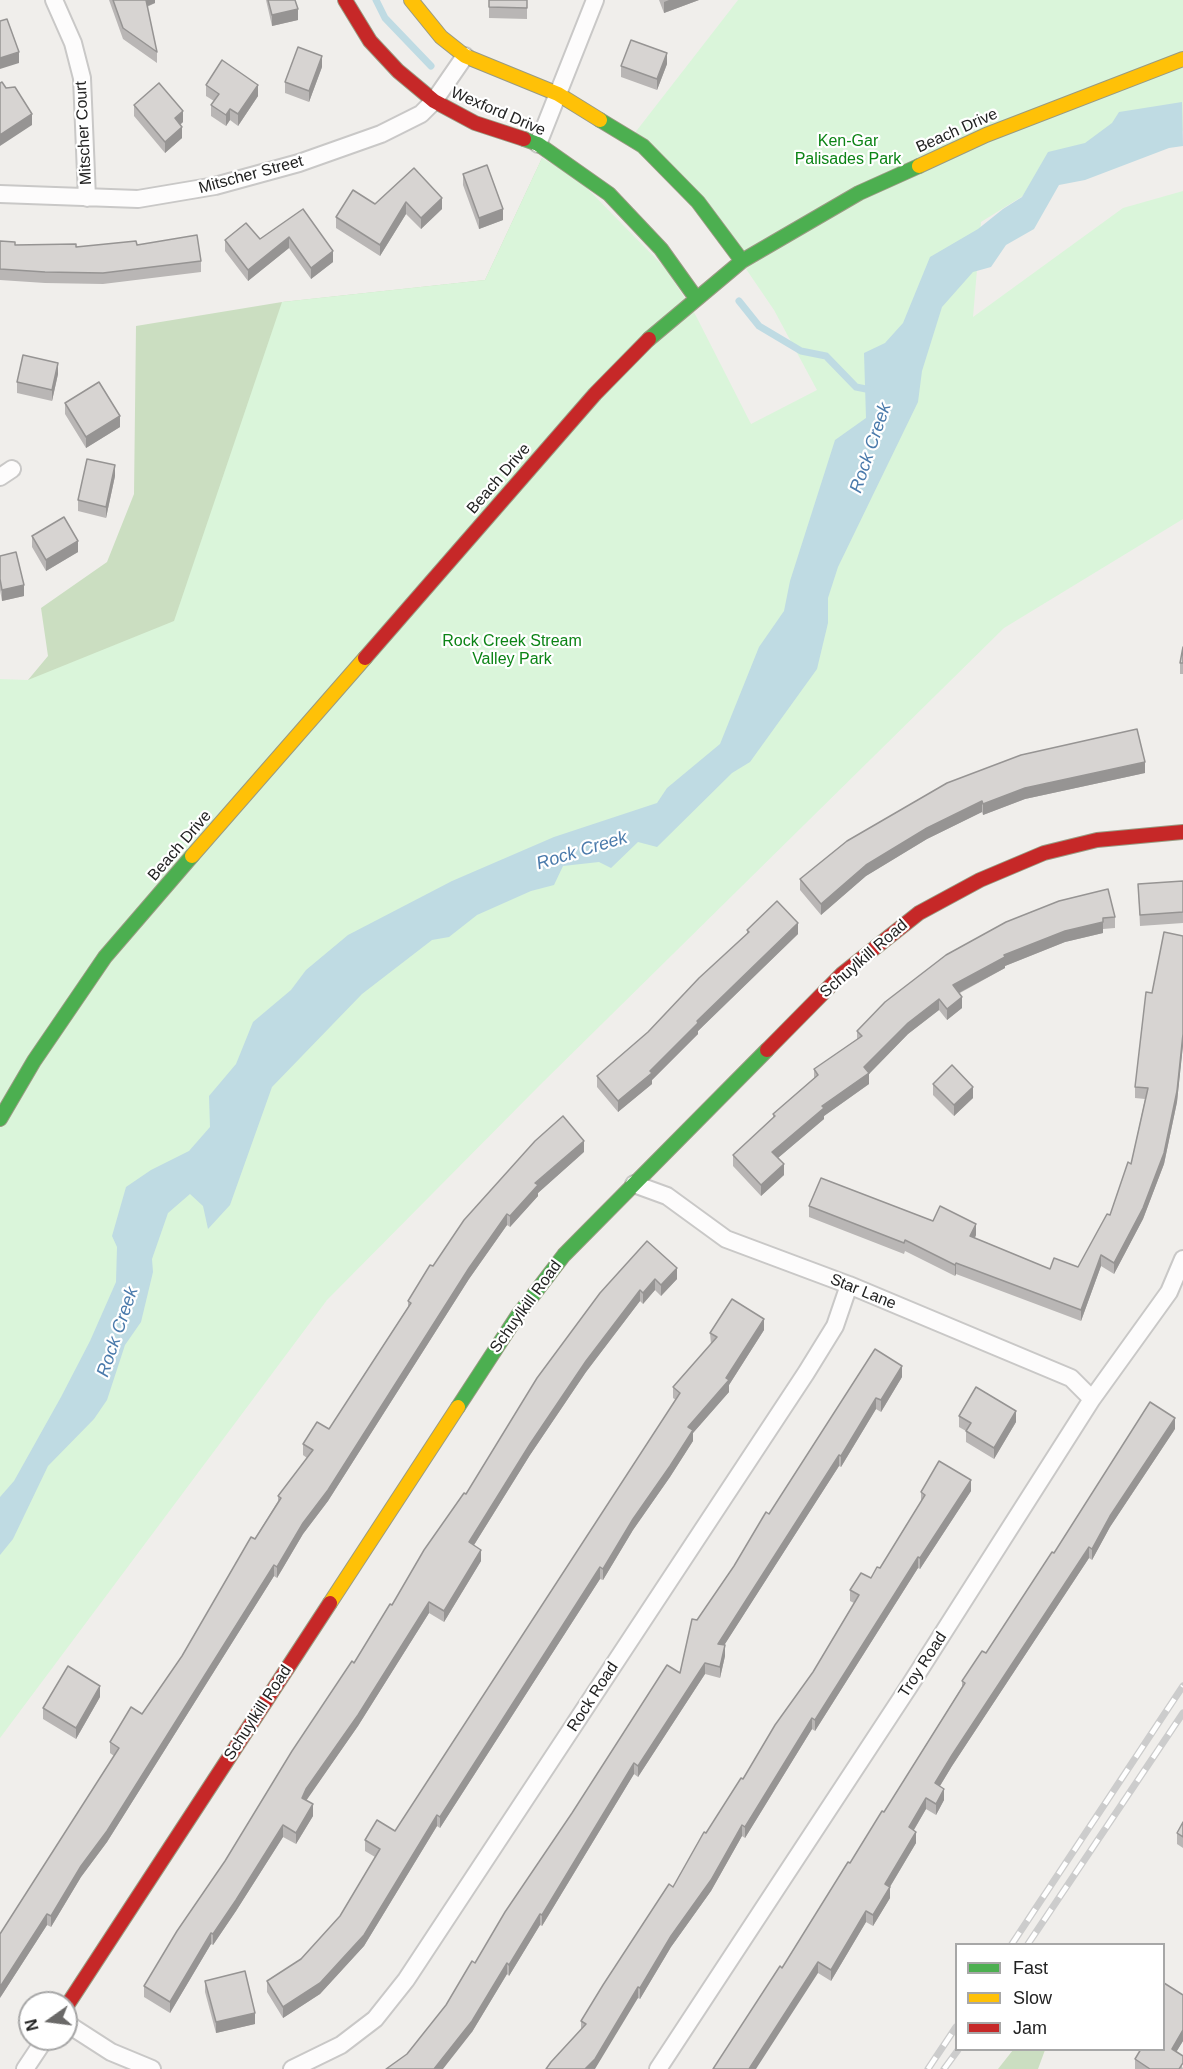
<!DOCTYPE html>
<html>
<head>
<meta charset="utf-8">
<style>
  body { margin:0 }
  #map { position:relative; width:1183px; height:2069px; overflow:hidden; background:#f0eeeb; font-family:Arial,sans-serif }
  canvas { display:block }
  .legend { position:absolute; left:955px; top:1943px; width:210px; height:108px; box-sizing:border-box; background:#fff; border:2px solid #a7a7a7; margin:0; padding:8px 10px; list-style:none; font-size:18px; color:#222 }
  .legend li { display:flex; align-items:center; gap:12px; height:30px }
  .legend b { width:30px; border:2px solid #a7a7a7 }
  .north { position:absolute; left:18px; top:1991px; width:60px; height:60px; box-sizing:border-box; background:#fff; border:2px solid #a7a7a7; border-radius:50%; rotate:256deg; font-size:16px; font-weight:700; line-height:24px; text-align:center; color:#222 }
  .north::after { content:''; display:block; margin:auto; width:21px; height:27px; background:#6a6968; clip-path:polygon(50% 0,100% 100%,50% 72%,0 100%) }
</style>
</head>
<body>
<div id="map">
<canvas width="1183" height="2069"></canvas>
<ul class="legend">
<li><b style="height:8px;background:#4caf50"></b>Fast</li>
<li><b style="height:8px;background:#ffc107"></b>Slow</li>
<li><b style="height:8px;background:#c62828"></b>Jam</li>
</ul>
<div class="north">N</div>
</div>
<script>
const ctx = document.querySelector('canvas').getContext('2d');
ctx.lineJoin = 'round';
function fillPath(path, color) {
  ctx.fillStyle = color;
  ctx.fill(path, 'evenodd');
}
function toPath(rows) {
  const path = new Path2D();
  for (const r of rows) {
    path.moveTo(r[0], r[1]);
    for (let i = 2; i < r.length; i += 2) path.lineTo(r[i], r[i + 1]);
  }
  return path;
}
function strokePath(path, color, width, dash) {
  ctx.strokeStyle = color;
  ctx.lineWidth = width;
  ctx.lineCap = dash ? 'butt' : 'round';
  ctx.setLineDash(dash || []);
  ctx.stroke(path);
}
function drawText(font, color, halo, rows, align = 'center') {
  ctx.font = font + ' Arial,sans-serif';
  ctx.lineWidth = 4.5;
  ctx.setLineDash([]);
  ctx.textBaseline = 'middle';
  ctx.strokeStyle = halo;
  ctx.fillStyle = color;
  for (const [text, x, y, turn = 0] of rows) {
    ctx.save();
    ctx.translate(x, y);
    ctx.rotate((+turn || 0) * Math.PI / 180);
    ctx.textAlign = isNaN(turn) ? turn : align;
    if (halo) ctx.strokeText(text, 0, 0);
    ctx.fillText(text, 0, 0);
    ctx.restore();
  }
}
fillPath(toPath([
  [542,158,574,187,205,799,0,680,28,680,48,656,41,608,107,562,134,494,136,326,282,302,485,280],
  [1013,2050,1045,2050,1038,2069,998,2069]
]), '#cbdec1');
fillPath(toPath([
  [738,0,1183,0,1183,131,1063,171,981,222,973,317,1123,208,1183,191,1183,519,1004,628,540,1085,327,1300,0,1738,0,679,28,680,174,621,282,302,485,280,542,158,578,179,666,269,695,314,751,424,817,390,774,310,714,222,627,143]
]), '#daf5da');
fillPath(toPath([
  [1182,102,1183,146,1169,148,1085,180,1059,185,1034,229,1006,245,991,267,973,272,942,307,922,371,918,402,838,567,828,598,828,623,817,669,750,762,732,773,657,847,638,842,611,868,599,862,563,866,554,885,531,891,477,915,449,937,432,940,362,994,272,1087,230,1205,208,1229,203,1206,190,1194,168,1213,152,1259,153,1272,141,1322,125,1345,107,1400,94,1419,48,1466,13,1539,0,1555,0,1497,14,1481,61,1397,90,1341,116,1282,117,1247,112,1236,126,1187,151,1170,189,1151,210,1127,209,1096,236,1064,253,1022,291,990,306,970,348,935,452,881,554,837,657,803,667,788,720,744,759,647,784,611,790,581,835,440,866,418,864,353,885,343,903,323,930,257,978,229,1003,209,1022,197,1048,152,1085,143,1112,123,1119,112]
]), '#bfdbe3');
strokePath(toPath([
  [376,0,385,18,431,66],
  [739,301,759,326,801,351,826,356,856,387,871,390]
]), '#bfdbe3', 7);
const street = toPath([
  [54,0,73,43,82,78,87,198],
  [538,144,595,0],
  [0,194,138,199,215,186,299,163,381,134,421,114,434,101,465,56],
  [0,477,12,469],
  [634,1184,667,1196,726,1239,849,1285,1071,1378,1092,1399],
  [66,2023,111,2052,152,2069],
  [25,2069,45,2039],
  [292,2069,341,2045,375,2019,406,1980,806,1373,835,1326,849,1285],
  [658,2069,910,1685,1092,1399,1169,1292,1183,1259]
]);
const fast = toPath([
  [600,120,643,146,698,202,742,261],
  [524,139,538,144,609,194,661,249,696,298],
  [649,339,742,261,859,193,919,166],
  [0,1119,34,1061,105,957,192,856],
  [458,1407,518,1315,564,1255,767,1050]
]);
const slow = toPath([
  [411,0,441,37,465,56,558,94,600,120],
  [919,166,986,135,1183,59],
  [192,856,365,658],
  [330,1603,458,1407]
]);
const jam = toPath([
  [345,0,370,41,398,71,434,101,475,123,524,139],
  [365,658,595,394,649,339],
  [767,1050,842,974,919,913,980,880,1044,853,1097,840,1183,832],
  [66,2007,330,1603]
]);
strokePath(street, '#c9c8c7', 20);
strokePath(fast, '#999a82', 16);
strokePath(slow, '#999a82', 16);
strokePath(jam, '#999a82', 16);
strokePath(street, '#fdfcfc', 16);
strokePath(fast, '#4caf50', 14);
strokePath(slow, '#ffc107', 14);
strokePath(jam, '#c62828', 14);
const rail = toPath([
  [1012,1944,1183,1686],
  [1028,1944,1183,1713],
  [928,2069,956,2027],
  [944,2069,958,2050]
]);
strokePath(rail, '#ccc', 7);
strokePath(rail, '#fff', 4.5, [14]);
fillPath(toPath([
  [109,0,155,0,155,3,147,7,157,52,157,63,123,39],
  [266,0,295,0,298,20,272,26],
  [489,0,527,0,527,19,489,18],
  [659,0,699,0,664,13],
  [667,64,657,90,621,77,621,66],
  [322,67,309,102,285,93,285,82],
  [206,85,258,96,238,126,230,120,226,126,211,116,211,105,214,101,206,96],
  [134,105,183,122,180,125,182,138,165,153,134,116],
  [414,168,442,209,421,229,406,214,380,256,336,228,336,217,375,204],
  [463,174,503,220,479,229,463,185],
  [303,209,333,262,311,279,289,248,248,281,225,251,225,240,260,239],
  [0,241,15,245,76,247,137,245,201,261,201,272,103,284,45,283,0,280],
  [58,374,52,401,17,393,17,382],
  [65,403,120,427,86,448,65,414],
  [115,476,106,518,78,511,78,500],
  [32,536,78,552,46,571,32,547],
  [0,556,24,596,2,601,0,590],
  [1183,647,1183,674,1180,674,1180,663],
  [1145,773,1025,799,983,815,982,812,927,839,866,876,821,915,800,890,800,879,947,783],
  [1183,881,1183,923,1140,926,1138,884],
  [1115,917,1115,928,1103,929,1103,933,1065,942,1005,966,1005,968,960,993,962,1008,947,1020,939,1010,908,1034,869,1074,869,1084,824,1116,824,1119,778,1158,784,1175,761,1196,733,1166,733,1155,773,1118,773,1114,814,1078,814,1069,857,1039,857,1031,1006,922],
  [747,930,798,934,698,1031,698,1034,652,1080,652,1084,618,1112,597,1087,597,1076,648,1032,747,934],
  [1183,936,1183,1045,1177,1102,1164,1164,1143,1219,1114,1274,1101,1266,1081,1321,956,1274,955,1276,905,1251,904,1254,809,1217,809,1206,933,1221,976,1235,975,1238,1050,1269,1078,1267,1110,1215,1131,1164,1145,1099,1135,1098,1135,1087,1152,993],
  [933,1084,973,1098,954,1116,933,1095],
  [584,1152,538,1193,538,1196,510,1227,507,1225,469,1279,328,1501,303,1534,277,1578,274,1576,107,1842,81,1877,51,1927,47,1925,0,1998,114,1756,110,1753,110,1742,142,1714,182,1656,278,1501,278,1496,307,1458,303,1455,303,1444,329,1429,408,1307,408,1301,433,1266],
  [647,1241,677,1279,661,1296,655,1290,643,1304,640,1301,586,1372,530,1455,474,1545,481,1561,444,1622,429,1613,358,1726,306,1800,313,1816,296,1844,283,1837,236,1911,213,1945,211,1944,170,2013,144,1997,144,1986,392,1605,466,1494],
  [764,1330,729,1385,729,1392,693,1433,693,1441,670,1477,633,1530,603,1580,600,1579,440,1828,437,1826,364,1946,320,1994,283,2018,267,1992,267,1981,301,1959,340,1916,375,1857,365,1851,365,1840,395,1831,676,1400,673,1398,673,1387,711,1344,710,1333],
  [875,1349,902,1377,881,1412,876,1409,841,1467,839,1466,724,1645,725,1656,720,1678,705,1674,638,1777,634,1774,542,1926,540,1925,509,1976,507,1974,472,2032,407,2054,446,2005,680,1673,697,1620,734,1566,769,1514],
  [959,1416,1016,1422,994,1459,966,1442,966,1431,959,1427],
  [1175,1429,1110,1527,1092,1560,1089,1558,952,1766,940,1786,944,1800,936,1815,926,1809,914,1830,916,1843,890,1887,890,1898,873,1926,866,1922,831,1981,818,1973,782,1968,884,1812,962,1687,962,1681,986,1653,1054,1553],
  [971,1491,920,1569,918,1568,815,1731,812,1729,745,1838,742,1836,711,1891,671,1947,640,1999,638,1998,581,2029,581,2021,673,1887,706,1833,743,1779,813,1672,854,1603,850,1601,850,1590,871,1578,880,1568,921,1503,921,1492],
  [100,1697,76,1739,43,1719,43,1708],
  [1183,1822,1183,1848,1177,1844,1177,1833],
  [205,1981,255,2024,216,2033,205,1992],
  [1183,1995,1183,2041,1176,2052,1183,2069,1135,2069,1135,2059]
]), '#b9b6b5');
fillPath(toPath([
  [145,0,155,0,155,3,145,7],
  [669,0,699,0,664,13,664,2],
  [298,9,298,20,272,26,272,15],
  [19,52,19,63,0,69,0,58],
  [667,53,667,64,657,90,657,79],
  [322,56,322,67,309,102,309,91],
  [258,85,258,96,238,126,238,114],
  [230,109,230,120,226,126,226,115],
  [183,111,183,122,175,129,175,118],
  [32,114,32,125,0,146,0,135],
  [182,127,182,138,165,153,165,142],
  [442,198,442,209,421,229,421,218],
  [406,202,406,214,380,256,380,245],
  [503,209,503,220,479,229,479,218],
  [289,237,289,248,248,281,248,270],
  [333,251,333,262,311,279,311,268],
  [58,363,58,374,52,401,52,390],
  [120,416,120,427,86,448,86,437],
  [115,465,115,476,106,518,106,507],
  [78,541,78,552,46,571,46,560],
  [24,585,24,596,2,601,2,590],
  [1145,762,1145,773,1025,799,983,815,983,804,1025,788],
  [982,801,982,812,927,839,866,876,821,915,821,904,866,865,927,828],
  [1103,922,1103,933,1065,942,1005,966,1005,968,953,996,953,985,1004,955,1065,931],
  [798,923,798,934,698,1031,698,1034,652,1080,652,1084,618,1112,618,1101,650,1071,697,1021],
  [962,997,962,1008,947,1020,947,1009],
  [939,999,939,1010,908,1034,869,1074,869,1084,824,1116,824,1119,772,1163,772,1152,864,1067,908,1023],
  [1183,1034,1183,1045,1177,1102,1164,1164,1143,1219,1114,1274,1114,1263],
  [973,1087,973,1098,954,1116,954,1105],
  [584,1141,584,1152,538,1193,538,1196,510,1227,510,1216,535,1183],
  [784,1164,784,1175,761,1196,761,1185],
  [507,1214,507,1225,469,1279,328,1501,303,1534,277,1578,277,1567,303,1523,469,1268],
  [976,1224,976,1235,970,1247,970,1236],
  [1101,1255,1101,1266,1081,1321,1081,1310],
  [956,1263,956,1274,955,1276,955,1265],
  [677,1268,677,1279,661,1296,661,1285],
  [655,1279,655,1290,643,1304,643,1293],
  [640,1290,640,1301,586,1372,530,1455,469,1553,469,1542,530,1444,586,1361],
  [764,1319,764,1330,729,1385,729,1392,693,1433,693,1441,670,1477,633,1530,603,1580,603,1569,688,1427,726,1378],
  [902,1366,902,1377,881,1412,881,1400],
  [876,1398,876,1409,841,1467,841,1456],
  [1016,1411,1016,1422,994,1459,994,1448],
  [1175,1418,1175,1429,1110,1527,1092,1560,1092,1549,1110,1516],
  [839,1455,839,1466,718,1655,718,1644],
  [971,1480,971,1491,920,1569,920,1558],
  [1089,1547,1089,1558,952,1766,935,1794,935,1783,952,1755],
  [481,1550,481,1561,444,1622,444,1611],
  [918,1557,918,1568,815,1731,815,1720],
  [274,1565,274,1576,107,1842,81,1877,51,1927,51,1916,81,1866],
  [600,1567,600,1579,440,1828,440,1817],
  [429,1602,429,1613,358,1726,306,1801,302,1798,306,1789],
  [725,1645,725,1656,720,1678,720,1667],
  [705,1663,705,1674,638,1777,638,1766],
  [100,1686,100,1697,76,1739,76,1728],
  [812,1718,812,1729,745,1838,745,1827],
  [634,1763,634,1774,542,1926,542,1915],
  [944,1789,944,1800,936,1815,936,1804],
  [926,1798,926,1809,909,1838,909,1827],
  [313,1804,313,1816,296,1844,296,1833],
  [437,1815,437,1826,364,1946,320,1994,283,2018,283,2007],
  [283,1825,283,1837,236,1911,213,1945,213,1934],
  [742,1825,742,1836,711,1891,671,1947,640,1999,640,1988,671,1936],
  [916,1832,916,1843,885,1895,885,1884],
  [890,1887,890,1898,873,1926,873,1915],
  [866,1911,866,1922,831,1981,831,1970],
  [47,1914,47,1925,0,1998,0,1987],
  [540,1914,540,1925,509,1976,509,1965],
  [211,1933,211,1944,170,2013,170,2002],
  [818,1962,818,1973,756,2069,749,2069],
  [507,1963,507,1974,472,2032,443,2069,434,2069],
  [638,1987,638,1998,595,2069,585,2069],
  [255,2013,255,2024,216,2033,216,2022],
  [1183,2030,1183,2041,1172,2059,1172,2049]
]), '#969493');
const building = toPath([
  [113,0,146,0,157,52,123,28,113,0],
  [268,0,295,0,298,9,272,15,268,0],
  [489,0,527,0,527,8,489,7,489,0],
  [7,19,19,52,0,58,0,21,7,19],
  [631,40,667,53,657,79,621,66,631,40],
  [298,47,322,56,309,91,285,82,298,47],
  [222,60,258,85,238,114,230,109,226,115,211,105,219,94,206,85,222,60],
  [2,82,6,88,15,87,32,114,0,135,0,83,2,82],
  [159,83,183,111,175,118,182,127,165,142,134,105,159,83],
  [487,165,503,209,479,218,463,174,487,165],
  [414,168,442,198,421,218,406,202,380,245,336,217,353,190,375,204,414,168],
  [303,209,333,251,311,268,289,237,248,270,225,240,246,223,260,239,303,209],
  [197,235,201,261,103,273,45,272,0,269,0,241,15,242,15,245,76,244,76,247,136,241,137,245,197,235],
  [23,355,58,363,52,390,17,382,23,355],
  [99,382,120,416,86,437,65,403,99,382],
  [87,459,115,465,106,507,78,500,87,459],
  [64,517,78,541,46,560,32,536,64,517],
  [16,552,24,585,2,590,0,579,0,556,16,552],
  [1183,647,1183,663,1180,663,1183,647],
  [1137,729,1145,762,1025,788,983,804,982,801,927,828,866,865,821,904,800,879,847,841,947,783,1021,755,1137,729],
  [1183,881,1183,912,1140,915,1138,884,1183,881],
  [1108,889,1115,917,1103,918,1103,922,1065,931,1004,955,1005,957,953,985,962,997,947,1009,939,999,908,1023,864,1067,869,1073,822,1106,824,1108,772,1152,784,1164,761,1185,733,1155,775,1116,773,1114,818,1075,814,1069,862,1036,857,1031,885,1002,946,955,1006,922,1059,901,1108,889],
  [777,901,798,923,697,1021,698,1023,650,1071,652,1073,618,1101,597,1076,648,1032,699,978,749,932,747,930,777,901],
  [1164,932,1183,936,1183,1034,1177,1091,1164,1153,1143,1208,1114,1263,1101,1255,1081,1310,956,1263,955,1265,905,1240,904,1243,809,1206,821,1178,933,1221,940,1206,976,1224,970,1236,1050,1269,1054,1258,1078,1267,1107,1214,1110,1215,1128,1162,1131,1164,1148,1088,1135,1087,1146,992,1152,993,1164,932],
  [952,1065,973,1087,954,1105,933,1084,952,1065],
  [563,1116,584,1141,535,1183,538,1185,510,1216,507,1214,469,1268,328,1490,303,1523,277,1567,274,1565,107,1831,81,1866,51,1916,47,1914,0,1987,0,1934,119,1748,110,1742,131,1707,142,1714,182,1656,251,1537,255,1539,281,1498,278,1496,313,1450,303,1444,317,1422,329,1429,411,1303,408,1301,430,1265,433,1266,464,1220,535,1141,563,1116],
  [647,1241,677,1268,661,1285,655,1279,643,1293,640,1290,586,1361,530,1444,469,1542,481,1550,444,1611,429,1602,358,1715,306,1789,302,1798,313,1804,296,1833,283,1825,236,1900,213,1934,211,1933,170,2002,144,1986,177,1931,225,1861,292,1751,352,1661,354,1663,390,1604,392,1605,424,1550,464,1493,466,1494,537,1378,600,1293,647,1241],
  [732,1299,764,1319,726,1378,729,1380,688,1427,693,1430,670,1466,633,1519,603,1569,600,1567,440,1817,437,1815,364,1935,320,1983,283,2007,267,1981,301,1959,340,1916,380,1849,365,1840,377,1820,395,1831,680,1393,673,1387,717,1337,710,1333,732,1299],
  [875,1349,902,1366,881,1400,876,1398,841,1456,839,1455,718,1644,725,1645,720,1667,705,1663,638,1766,634,1763,542,1915,540,1914,509,1965,507,1963,472,2021,434,2069,386,2069,407,2054,446,2005,472,1961,475,1963,505,1912,572,1813,667,1665,680,1673,692,1619,697,1620,734,1566,766,1512,769,1514,875,1349],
  [976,1387,1016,1411,994,1448,966,1431,971,1423,959,1416,976,1387],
  [1150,1402,1175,1418,1110,1516,1092,1549,1089,1547,952,1755,935,1783,944,1789,936,1804,926,1798,909,1827,916,1832,885,1884,890,1887,873,1915,866,1911,831,1970,818,1962,749,2069,713,2069,780,1966,782,1968,848,1862,850,1863,882,1811,884,1812,965,1683,962,1681,982,1651,986,1653,1052,1552,1054,1553,1150,1402],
  [939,1461,971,1480,920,1558,918,1557,815,1720,812,1718,745,1827,742,1825,711,1880,671,1936,640,1988,638,1987,595,2059,585,2069,546,2069,551,2062,586,2024,581,2021,603,1985,669,1884,673,1887,704,1832,706,1833,741,1778,743,1779,775,1725,813,1672,859,1595,850,1590,861,1573,871,1578,877,1567,880,1568,925,1495,921,1492,939,1461],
  [68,1666,100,1686,76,1728,43,1708,68,1666],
  [1183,1822,1183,1837,1177,1833,1183,1822],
  [245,1971,255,2013,216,2022,205,1981,245,1971],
  [1164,1983,1183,1995,1183,2030,1172,2049,1183,2056,1183,2063,1179,2069,1150,2069,1135,2059,1141,2049,1164,2049,1164,1983]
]);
fillPath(building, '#d7d4d2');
strokePath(building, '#969493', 1.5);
drawText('16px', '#222', '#fff', [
  ["Wexford Drive",498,112,23],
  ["Beach Drive",957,131,-24],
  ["Mitscher Court",84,133,-93],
  ["Mitscher Street",251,175,-15],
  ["Beach Drive",499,479,-49],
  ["Beach Drive",180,846,-49],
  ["Schuylkill Road",864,959,-41],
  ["Star Lane",863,1292,22],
  ["Schuylkill Road",526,1307,-54],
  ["Troy Road",923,1665,-57],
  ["Rock Road",593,1697,-57],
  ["Schuylkill Road",258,1713,-57]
]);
drawText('16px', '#0c8416', '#fff', [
  ["Ken-Gar",848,142],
  ["Palisades Park",848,160],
  ["Rock Creek Stream",512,642],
  ["Valley Park",512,660]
]);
drawText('italic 18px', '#4a7aab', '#fff', [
  ["Rock Creek",871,448,-71],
  ["Rock Creek",582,851,-17],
  ["Rock Creek",118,1332,-71]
]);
</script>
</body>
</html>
